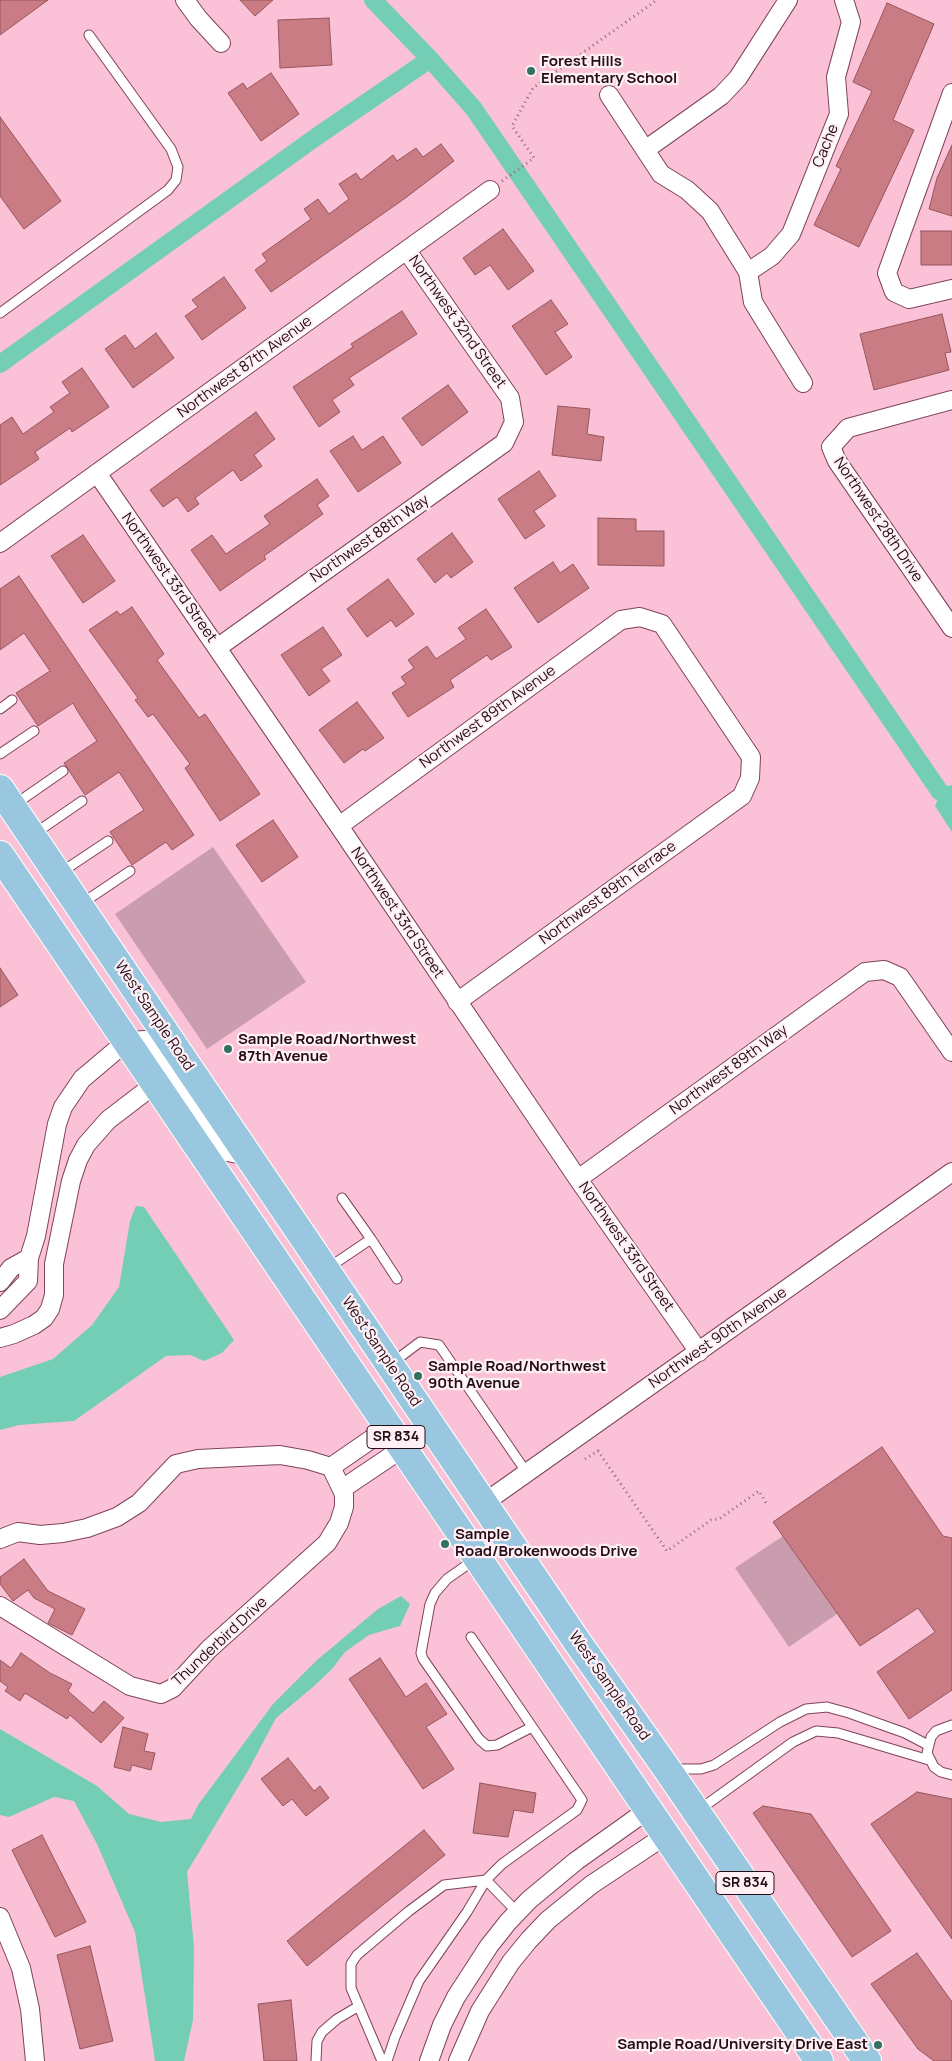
<!DOCTYPE html>
<html>
<head>
<meta charset="utf-8">
<style>
  body { margin:0 }
  canvas { display:block; background:#fac1d7 }
</style>
</head>
<body>
<canvas width="952" height="2061"></canvas>
<script>
const ctx = document.querySelector('canvas').getContext('2d');
ctx.lineJoin = 'round';
function fillPath(path, color) {
  ctx.fillStyle = color;
  ctx.fill(path, 'evenodd');
}
function toPath(rows) {
  const path = new Path2D();
  for (const r of rows) {
    path.moveTo(r[0], r[1]);
    for (let i = 2; i < r.length; i += 2) path.lineTo(r[i], r[i + 1]);
  }
  return path;
}
function strokePath(path, color, width, dash) {
  ctx.strokeStyle = color;
  ctx.lineWidth = width;
  ctx.lineCap = dash ? 'butt' : 'round';
  ctx.setLineDash(dash || []);
  ctx.stroke(path);
}
function drawText(font, color, halo, rows, align = 'center') {
  ctx.font = font + ' Manrope,sans-serif';
  ctx.lineWidth = 4.5;
  ctx.setLineDash([]);
  ctx.textBaseline = 'middle';
  ctx.strokeStyle = halo;
  ctx.fillStyle = color;
  for (const [text, x, y, turn = 0] of rows) {
    ctx.save();
    ctx.translate(x, y);
    ctx.rotate((+turn || 0) * Math.PI / 180);
    ctx.textAlign = isNaN(turn) ? turn : align;
    if (halo) ctx.strokeText(text, 0, 0);
    ctx.fillText(text, 0, 0);
    ctx.restore();
  }
}
fillPath(toPath([
  [213,847,306,982,207,1049,115,914],
  [783,1536,837,1614,789,1647,735,1568]
]), '#ca9dae');
fillPath(toPath([
  [952,785,952,832,935,806,943,787],
  [136,1206,144,1207,234,1340,222,1353,204,1361,190,1355,166,1356,74,1421,19,1425,0,1430,0,1377,53,1359,92,1325,119,1287,130,1221],
  [401,1596,410,1604,400,1626,369,1635,345,1652,332,1669,313,1687,276,1718,249,1769,187,1872,194,1948,193,2020,184,2061,155,2061,135,1932,97,1844,74,1801,54,1797,9,1817,0,1815,0,1729,97,1786,129,1814,161,1822,191,1819,198,1805,273,1704,317,1660,378,1609]
]), '#73ceb5');
strokePath(toPath([
  [373,0,430,59,474,109,940,792],
  [0,364,316,137,430,59]
]), '#73ceb5', 18);
const building = toPath([
  [0,0,48,0,0,35,0,0],
  [240,0,273,0,255,16,240,0],
  [887,3,934,24,893,120,914,130,859,247,814,225,841,169,836,166,872,91,853,82,887,3],
  [329,18,332,65,280,68,278,20,329,18],
  [271,73,299,114,261,141,228,93,243,83,247,89,271,73],
  [0,117,61,201,24,229,0,196,0,117],
  [441,144,454,161,404,199,271,292,255,270,267,261,262,254,311,219,304,209,318,199,329,214,349,199,339,184,356,173,361,180,393,155,397,161,416,148,423,157,441,144],
  [952,145,952,216,929,209,937,178,952,145],
  [503,229,534,271,508,290,490,265,475,275,463,258,503,229],
  [921,231,952,231,952,265,921,265,921,231],
  [224,277,246,308,202,340,185,316,198,307,192,300,224,277],
  [551,300,568,324,555,332,572,357,546,375,512,326,551,300],
  [402,311,417,334,349,378,354,385,332,400,340,412,319,427,293,387,353,347,351,344,402,311],
  [942,314,951,352,945,353,949,370,874,390,860,334,942,314],
  [156,333,174,358,133,388,105,349,125,335,135,349,156,333],
  [82,368,109,407,72,432,70,428,35,452,39,459,0,485,0,425,12,417,23,434,54,412,50,407,70,393,62,382,82,368],
  [448,385,468,412,422,446,402,418,448,385],
  [558,406,590,409,587,434,604,437,601,461,552,455,558,406],
  [256,412,275,439,254,455,262,466,241,481,233,470,195,498,199,504,188,512,177,497,163,507,150,490,256,412],
  [353,436,362,450,383,436,401,463,358,492,330,451,353,436],
  [539,471,556,496,534,511,545,526,525,539,498,499,539,471],
  [317,479,329,496,317,505,323,514,264,556,266,559,220,591,191,550,212,535,226,554,270,524,264,516,317,479],
  [598,518,636,519,636,531,664,531,664,566,598,565,598,518],
  [452,533,473,562,451,578,447,573,435,583,417,559,452,533],
  [83,535,115,581,83,603,51,556,83,535],
  [553,562,560,573,573,564,589,588,538,623,514,588,553,562],
  [19,576,194,835,172,850,166,842,132,865,110,832,144,810,119,772,85,795,64,763,97,741,78,712,73,703,38,726,16,693,50,671,24,633,0,650,0,589,19,576],
  [388,579,414,614,396,627,391,620,367,637,347,609,388,579],
  [132,607,164,654,157,660,199,718,205,714,260,794,220,821,185,768,190,764,153,714,148,717,135,700,138,698,89,630,117,611,120,615,132,607],
  [486,609,512,647,491,660,487,655,450,680,454,687,408,717,392,693,406,684,401,677,414,668,408,660,427,646,436,659,466,639,458,628,486,609],
  [323,627,342,655,321,669,330,681,309,696,281,655,323,627],
  [357,702,384,738,365,751,363,749,344,763,319,730,357,702],
  [273,820,298,857,262,882,236,845,273,820],
  [0,968,18,995,0,1007,0,968],
  [882,1447,943,1536,952,1538,952,1690,909,1719,877,1672,935,1632,918,1608,860,1646,773,1522,882,1447],
  [24,1559,48,1591,85,1609,72,1635,48,1623,55,1609,34,1598,28,1590,13,1601,0,1584,0,1577,24,1559],
  [21,1653,50,1673,72,1684,68,1691,93,1713,104,1701,124,1718,101,1743,70,1715,67,1719,25,1693,20,1701,5,1691,8,1687,0,1681,0,1660,11,1668,21,1653],
  [380,1658,406,1697,426,1683,447,1714,426,1727,454,1769,423,1789,349,1679,380,1658],
  [123,1727,148,1734,144,1751,155,1753,151,1770,132,1765,130,1771,114,1767,123,1727],
  [288,1758,314,1791,320,1786,329,1798,306,1816,292,1799,283,1806,261,1779,288,1758],
  [480,1783,536,1793,533,1813,514,1810,508,1837,473,1833,480,1783],
  [917,1792,952,1799,952,1939,871,1824,917,1792],
  [763,1806,811,1814,891,1931,852,1957,753,1813,763,1806],
  [424,1830,445,1855,307,1966,287,1941,424,1830],
  [42,1835,86,1922,55,1937,12,1850,42,1835],
  [90,1946,113,2041,80,2049,57,1955,90,1946],
  [917,1953,952,2002,952,2061,934,2061,918,2049,871,1984,917,1953],
  [291,2000,297,2061,264,2061,258,2004,291,2000]
]);
fillPath(building, '#c97c84');
strokePath(building, '#97555c', 1);
const lane = toPath([
  [0,313,168,190,176,180,178,167,171,149,89,35],
  [0,709,12,700],
  [0,754,34,731],
  [14,805,63,771],
  [34,834,82,801],
  [60,873,108,841],
  [81,904,130,871],
  [371,1239,397,1279],
  [328,1268,371,1239,342,1198],
  [392,1363,420,1342,439,1345,527,1473],
  [474,1560,447,1579,435,1593,430,1604,421,1653,423,1659,479,1739,487,1746,497,1745,532,1727],
  [952,1725,936,1731,931,1737,927,1753,934,1767,941,1772,952,1775],
  [672,1769,701,1769,714,1765,780,1722,806,1709,827,1707,849,1713,905,1733,928,1745],
  [699,1810,793,1742,816,1731,838,1733,929,1760],
  [316,2061,317,2041,322,2032,337,2019,359,2006],
  [382,2061,351,1988,351,1964,357,1955,409,1911,444,1885,486,1880,502,1864,577,1810,582,1800,471,1637],
  [387,2061,395,2037,419,1981,467,1912,486,1880,517,1912]
]);
const street = toPath([
  [185,0,198,18,221,43],
  [952,93,887,273,894,292,909,299,952,289],
  [609,95,661,174,687,190,710,211,748,272,753,302,803,383],
  [645,150,721,96,738,78,788,0],
  [748,272,772,256,791,234,839,114,836,77,851,22,844,0],
  [952,400,848,428,831,447,837,461,952,628],
  [97,473,339,826,578,1179,699,1352],
  [0,543,490,190],
  [217,648,504,443,514,422,510,398,407,251],
  [339,826,621,620,640,617,662,624,751,757,750,778,742,796,457,1002],
  [578,1179,865,972,884,970,900,977,952,1052],
  [0,1282,11,1268,29,1258],
  [0,1310,28,1281,29,1258,36,1236,57,1124,63,1107,82,1079,127,1041,145,1040,162,1057,227,1152,249,1156],
  [0,1338,14,1334,34,1325,44,1318,50,1309,54,1295,54,1264,71,1181,78,1160,86,1145,108,1120,155,1084],
  [331,1467,389,1427],
  [342,1489,403,1448],
  [484,1503,952,1172],
  [0,1539,18,1532,40,1535,63,1533,87,1528,117,1517,139,1503,176,1464,198,1459,280,1455,308,1460,331,1467,344,1494,344,1507,339,1523,327,1543,209,1649,173,1688,161,1694,130,1686,0,1606],
  [0,1917,21,1968,30,2009,35,2061],
  [429,2061,442,2025,456,1997,489,1946,508,1922,529,1900,576,1861,649,1809],
  [458,2061,480,2011,511,1962,529,1940,548,1920,591,1885,666,1835]
]);
const primary = toPath([
  [0,789,578,1643,667,1769,867,2061],
  [0,855,819,2061]
]);
strokePath(lane, '#7f435d', 11);
strokePath(street, '#7f435d', 20);
strokePath(primary, '#fff', 30);
strokePath(toPath([
  [502,181,534,158,512,126,533,88,657,0],
  [585,1459,598,1451,667,1551,711,1520,719,1519,759,1491,766,1503]
]), '#916979', 3, [1, 4]);
strokePath(lane, '#fff', 9);
strokePath(street, '#fff', 18);
strokePath(primary, '#98c7df', 28);
for (const [x, y, r, color] of [
  [531,71,5,"#307160"],
  [228,1049,5,"#307160"],
  [418,1376,5,"#307160"],
  [445,1544,5,"#307160"],
  [878,2045,5,"#307160"]
]) {
  const dot = new Path2D();
  dot.arc(x, y, r, 0, 2 * Math.PI);
  ctx.fillStyle = color;
  ctx.fill(dot);
  strokePath(dot, '#fff0f5', 2);
}
for (const [x, y, w] of [
  [396,1437,58],
  [745,1883,58]
]) {
  const box = new Path2D();
  box.roundRect(x - w / 2, y - 11.5, w, 23, 4);
  ctx.fillStyle = '#fff0f5';
  ctx.fill(box);
  strokePath(box, '#250d18', 1);
}
drawText('bold 14px', '#250d18', null, [
  ["SR 834",396,1437],
  ["SR 834",745,1883]
]);
drawText('bold 15px', '#250d18', '#fff0f5', [
  ["Forest Hills",541,62],
  ["Elementary School",541,79],
  ["Sample Road/Northwest",238,1040],
  ["87th Avenue",238,1057],
  ["Sample Road/Northwest",428,1367],
  ["90th Avenue",428,1384],
  ["Sample",455,1535],
  ["Road/Brokenwoods Drive",455,1552],
  ["Sample Road/University Drive East",868,2045,"right"]
], 'left');
drawText('15px', '#250d18', '#fff0f5', [
  ["Cache",826,146,-68],
  ["Northwest 32nd Street",457,322,55],
  ["Northwest 87th Avenue",245,367,-36],
  ["Northwest 28th Drive",878,520,56],
  ["Northwest 88th Way",370,539,-35],
  ["Northwest 33rd Street",169,578,55],
  ["Northwest 89th Avenue",488,717,-36],
  ["Northwest 89th Terrace",608,893,-36],
  ["Northwest 33rd Street",397,913,56],
  ["West Sample Road",154,1016,56],
  ["Northwest 89th Way",729,1070,-36],
  ["Northwest 33rd Street",626,1247,55],
  ["Northwest 90th Avenue",718,1338,-35],
  ["West Sample Road",381,1352,56],
  ["Thunderbird Drive",220,1642,-43],
  ["West Sample Road",609,1686,55]
]);
</script>
</body>
</html>
